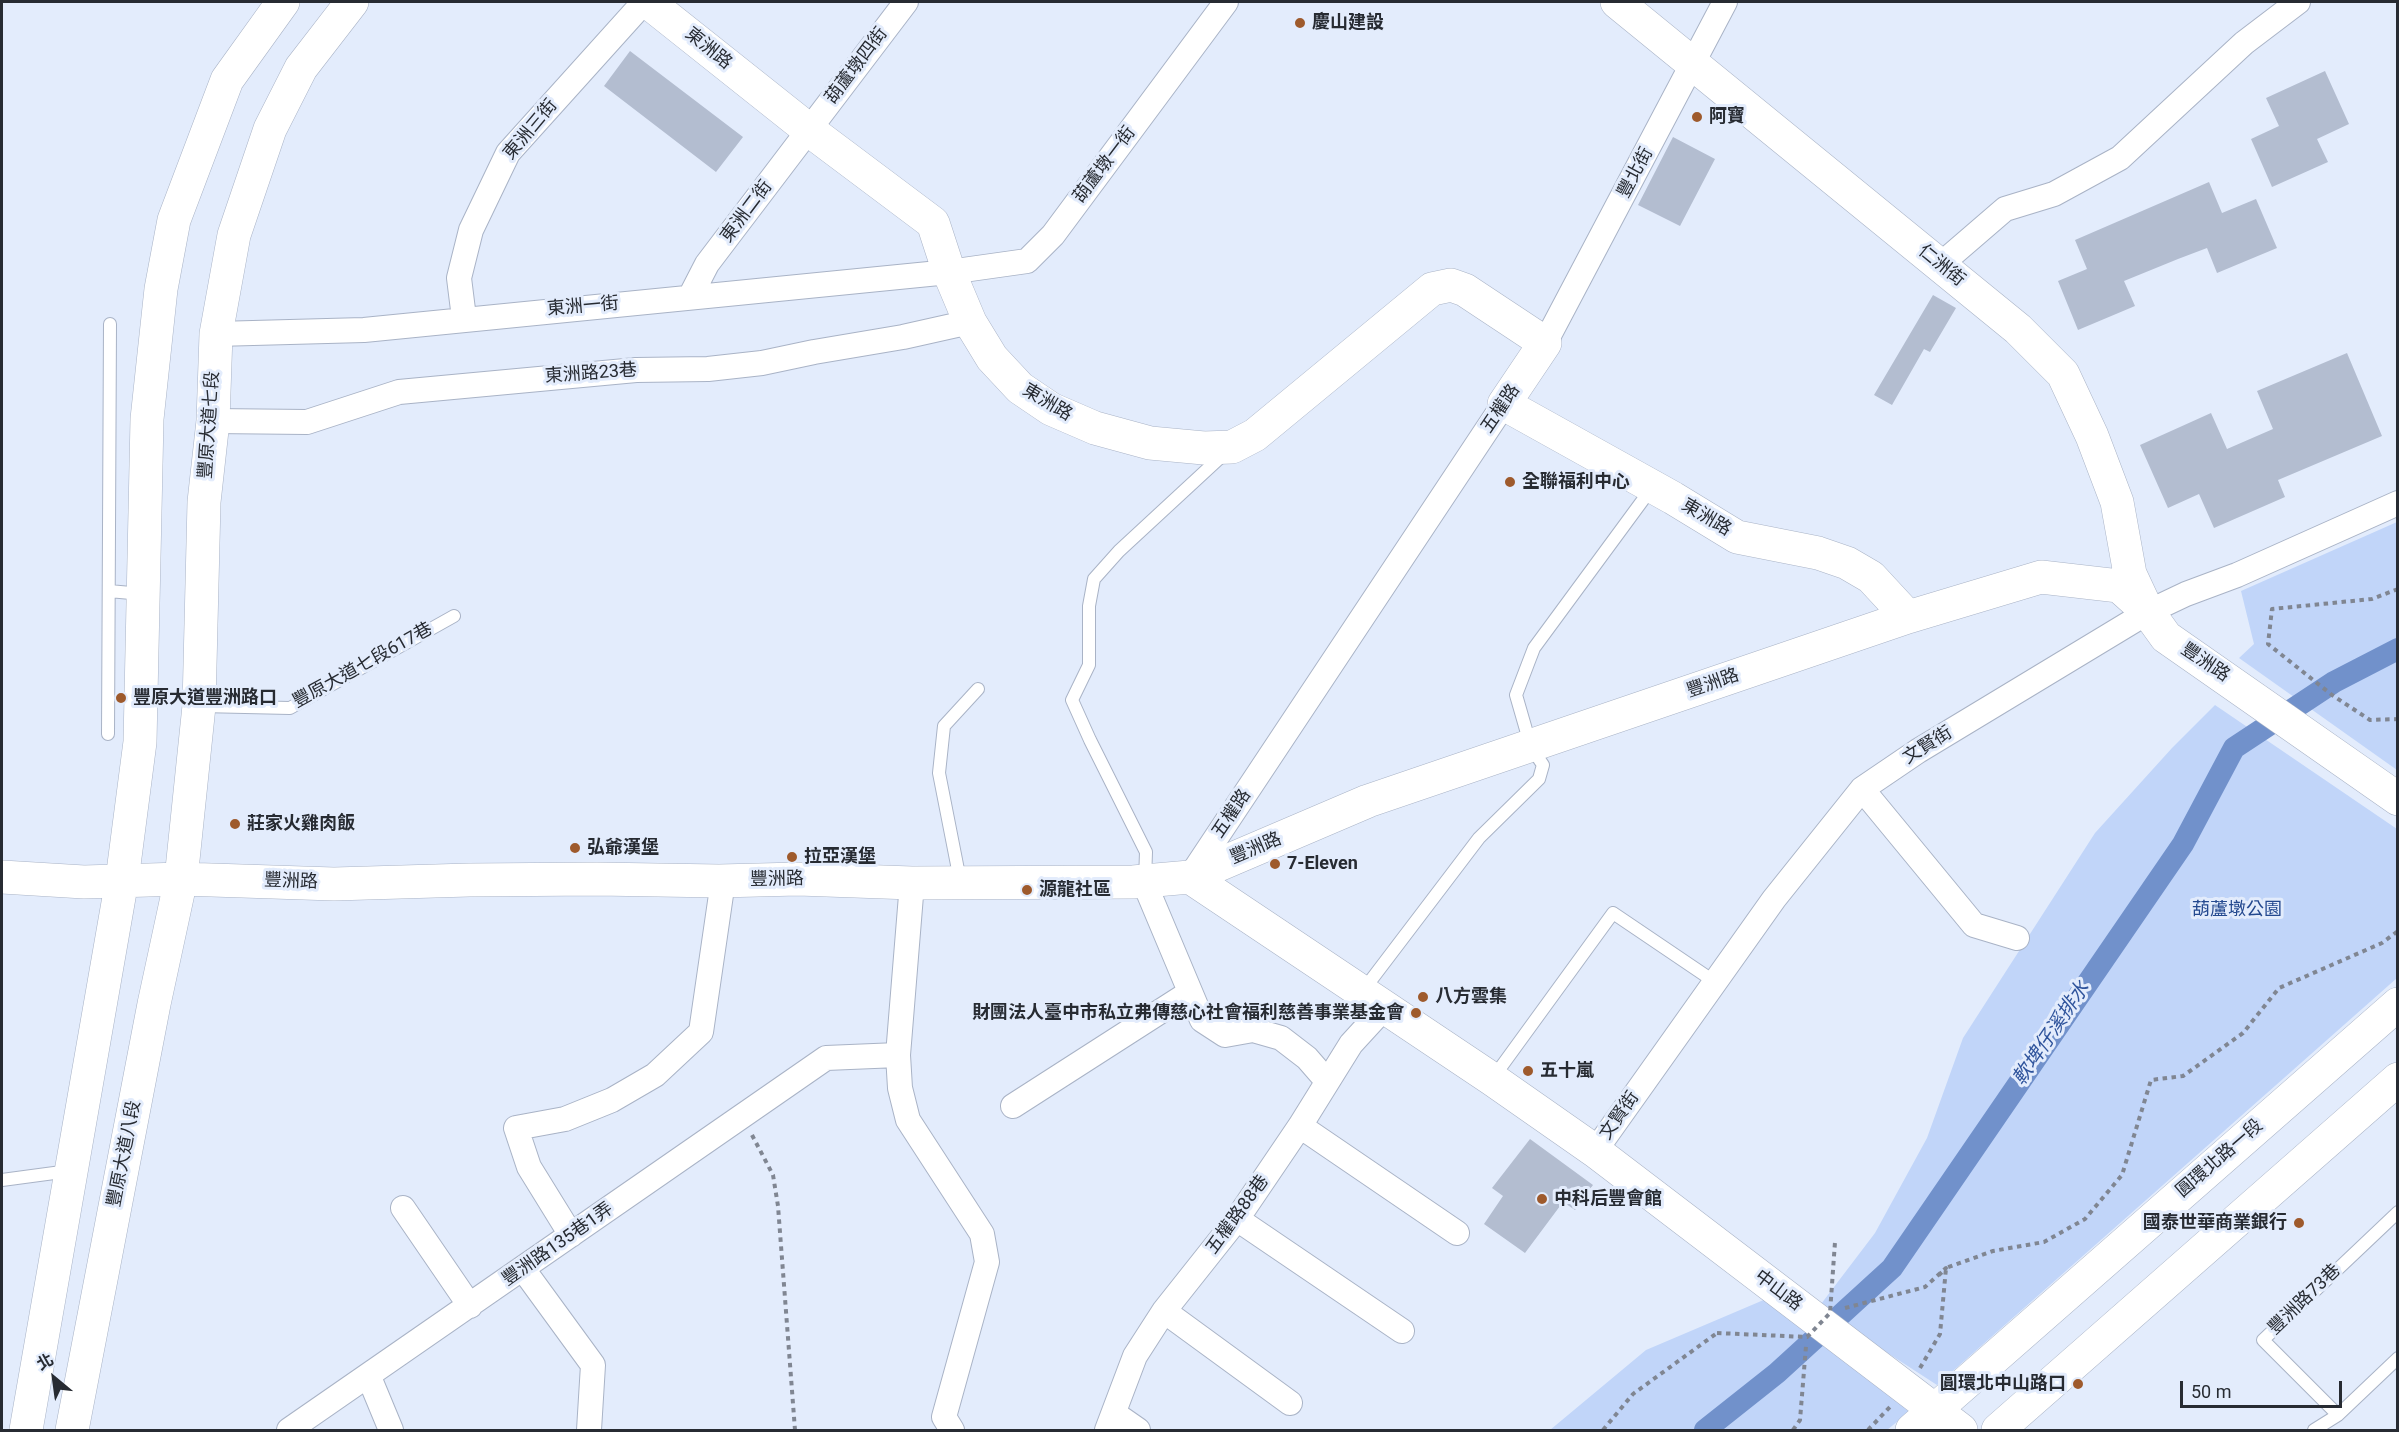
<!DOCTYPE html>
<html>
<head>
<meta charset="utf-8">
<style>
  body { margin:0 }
  #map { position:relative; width:2399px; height:1432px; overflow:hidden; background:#e3ecfc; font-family:Roboto,"Noto Sans TC",sans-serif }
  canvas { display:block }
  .frame { position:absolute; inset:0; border:3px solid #272b32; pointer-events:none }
  .north { position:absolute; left:24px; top:1348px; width:60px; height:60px; -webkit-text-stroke:4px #e3ecfc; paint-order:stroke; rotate:331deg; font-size:16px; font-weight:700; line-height:24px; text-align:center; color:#272b32 }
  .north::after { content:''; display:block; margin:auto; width:21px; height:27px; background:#272b32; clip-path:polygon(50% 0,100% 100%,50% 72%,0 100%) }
  .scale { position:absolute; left:2180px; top:1381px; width:162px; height:27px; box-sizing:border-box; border:3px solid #272b32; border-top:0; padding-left:8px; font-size:18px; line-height:21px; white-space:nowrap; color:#272b32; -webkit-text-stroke:4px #e3ecfc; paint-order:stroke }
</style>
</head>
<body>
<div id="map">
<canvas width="2399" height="1432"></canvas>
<div class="frame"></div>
<div class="north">北</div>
<div class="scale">50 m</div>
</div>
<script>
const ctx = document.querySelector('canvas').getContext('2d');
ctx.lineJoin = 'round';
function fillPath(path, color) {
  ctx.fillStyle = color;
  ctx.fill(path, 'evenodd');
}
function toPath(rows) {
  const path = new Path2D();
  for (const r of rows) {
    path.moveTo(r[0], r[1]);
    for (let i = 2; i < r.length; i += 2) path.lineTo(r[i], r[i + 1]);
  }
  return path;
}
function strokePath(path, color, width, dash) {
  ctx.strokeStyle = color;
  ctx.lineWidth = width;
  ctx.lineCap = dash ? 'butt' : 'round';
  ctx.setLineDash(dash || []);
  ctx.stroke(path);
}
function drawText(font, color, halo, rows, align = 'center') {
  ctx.font = font + ' Roboto,"Noto Sans TC",sans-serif';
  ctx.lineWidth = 6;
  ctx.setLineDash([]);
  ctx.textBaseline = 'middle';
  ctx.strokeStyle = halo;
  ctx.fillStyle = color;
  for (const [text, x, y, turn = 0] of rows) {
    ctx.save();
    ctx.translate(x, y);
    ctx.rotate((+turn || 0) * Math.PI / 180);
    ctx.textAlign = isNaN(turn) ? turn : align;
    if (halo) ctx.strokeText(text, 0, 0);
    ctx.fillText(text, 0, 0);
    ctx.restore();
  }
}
fillPath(toPath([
  [2397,522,2397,770,2239,658,2254,644,2241,591],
  [2215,705,2397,829,2397,978,1937,1385,1818,1308,1875,1233,1927,1138,1963,1038,2095,833,2172,748],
  [1773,1296,1814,1325,1909,1412,1887,1430,1550,1430,1646,1350]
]), '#c1d5f9');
strokePath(toPath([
  [1705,1430,1777,1373,1892,1268,2183,844,2234,748,2334,682,2398,649]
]), '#7191cb', 22);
fillPath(toPath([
  [630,51,743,137,716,172,604,86],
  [2325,71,2349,124,2317,139,2328,162,2272,187,2251,139,2279,126,2266,98],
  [1673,137,1715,159,1680,226,1638,205],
  [2209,182,2222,213,2256,199,2277,248,2217,273,2207,248,2178,259,2124,281,2135,306,2078,330,2058,281,2087,269,2075,240],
  [1933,295,1956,308,1930,352,1924,349,1892,405,1874,395],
  [2347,353,2382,436,2278,480,2285,497,2214,528,2199,494,2168,508,2140,445,2211,413,2227,449,2273,429,2257,391],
  [1530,1139,1593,1185,1575,1210,1563,1202,1525,1253,1484,1224,1503,1196,1492,1188]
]), '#b3bdd0');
const lane = toPath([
  [109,591,142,594],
  [200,706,290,708,454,616],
  [108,734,110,324],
  [960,880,939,773,944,726,978,689],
  [1145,881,1146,852,1090,740,1072,700,1089,665,1089,606,1094,579,1119,551,1225,453],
  [1362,992,1479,838,1539,779,1543,765,1531,747,1516,695,1534,648,1651,489],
  [1493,1078,1613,913,1715,982],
  [2,1180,69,1171],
  [2338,1415,2263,1340,2398,1212],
  [2314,1430,2338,1415,2398,1358]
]);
const street = toPath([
  [1940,265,2005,209,2054,194,2120,158,2244,43,2298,2],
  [690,297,707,264,906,2],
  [464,318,459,278,471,230,508,153,644,2],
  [216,334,364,330,949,272,1027,261,1053,235,1226,2],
  [1545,343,1725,2],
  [213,421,307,422,399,392,636,370,708,369,762,363,814,352,903,337,970,322],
  [1862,789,1974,925,2017,938],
  [1190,877,1504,404],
  [1144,882,1202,1020,1225,1035,1253,1030,1281,1038,1307,1058,1327,1081],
  [912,883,898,1055,900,1088,908,1120,982,1234,987,1262,944,1417,952,1430],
  [1013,1106,1189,993],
  [1300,1126,1457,1233],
  [1595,1151,1774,899,1862,789,1918,751,2148,612,2186,594,2237,575,2398,503],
  [403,1208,470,1306],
  [1237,1219,1402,1331],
  [571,1235,529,1167,516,1128,565,1119,612,1100,655,1075,701,1032,723,881],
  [523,1269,593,1365,589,1430],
  [1164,1311,1290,1403],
  [369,1377,391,1430],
  [1115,1414,1138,1430],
  [289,1430,826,1058,898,1055],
  [1107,1430,1135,1356,1164,1311,1237,1219,1300,1126,1351,1044,1384,1008]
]);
const secondary = toPath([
  [648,2,809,130,933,223,949,272,970,322,992,358,1020,388,1051,409,1095,428,1150,443,1204,448,1232,447,1255,435,1432,289,1451,285,1465,290,1545,343,1504,404,1673,498,1737,537,1818,553,1847,563,1871,577,1908,617],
  [1617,2,2018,329,2063,374,2092,436,2117,502,2130,574,2145,606],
  [2,877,84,882,181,879,334,884,469,880,597,879,719,881,798,879,912,883,1133,882,1190,877,1368,801,1908,617,2041,577,2119,586,2148,612,2166,637,2398,799],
  [1190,877,1492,1079,1595,1151,1961,1430],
  [26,1430,122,880,140,742,147,419,161,289,174,220,227,80,283,2],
  [72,1430,154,1004,181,879,199,706,204,502,213,421,216,334,234,235,270,129,301,68,352,2]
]);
const primary = toPath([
  [1912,1430,2398,1004],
  [1998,1430,2398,1079]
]);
strokePath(lane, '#a9b3c6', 14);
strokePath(street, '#a9b3c6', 26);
strokePath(secondary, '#a9b3c6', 34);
strokePath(primary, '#a9b3c6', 34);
strokePath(toPath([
  [2398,589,2372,599,2272,609,2268,644,2332,695,2370,720,2398,719],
  [752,1135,773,1175,778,1206,795,1430],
  [1845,1308,1925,1287,1946,1268,1938,1276],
  [1920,1368,1940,1334,1946,1268,1993,1251,2044,1242,2085,1219,2122,1175,2151,1080,2183,1076,2243,1033,2279,988,2382,943,2398,931],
  [1603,1430,1633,1394,1717,1333],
  [1793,1430,1800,1420,1806,1346],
  [1868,1430,1890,1407]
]), '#808692', 4, [4.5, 4.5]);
strokePath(lane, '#fff', 12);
strokePath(street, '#fff', 24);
strokePath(secondary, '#fff', 33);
strokePath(primary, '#fff', 33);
strokePath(toPath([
  [1717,1333,1807,1337,1830,1313,1835,1242]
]), '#808692', 4, [4.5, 4.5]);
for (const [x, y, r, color] of [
  [1300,23,6,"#9e5a2c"],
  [1697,117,6,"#9e5a2c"],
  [1510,482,6,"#9e5a2c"],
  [121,698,6,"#9e5a2c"],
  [235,824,6,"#9e5a2c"],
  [575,848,6,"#9e5a2c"],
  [792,857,6,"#9e5a2c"],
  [1275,864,6,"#9e5a2c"],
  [1027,890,6,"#9e5a2c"],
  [1423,997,6,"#9e5a2c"],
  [1416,1013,6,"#9e5a2c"],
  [1528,1071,6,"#9e5a2c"],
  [1542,1199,6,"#9e5a2c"],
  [2299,1223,6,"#9e5a2c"],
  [2078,1384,6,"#9e5a2c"]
]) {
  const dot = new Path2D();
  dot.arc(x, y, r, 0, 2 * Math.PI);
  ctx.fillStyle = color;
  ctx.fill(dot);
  strokePath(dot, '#e3ecfc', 2);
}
drawText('bold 18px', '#272b32', '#e3ecfc', [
  ["慶山建設",1312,23],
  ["阿寶",1709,117],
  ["全聯福利中心",1522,482],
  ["豐原大道豐洲路口",133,698],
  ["莊家火雞肉飯",247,824],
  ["弘爺漢堡",587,848],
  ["拉亞漢堡",804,857],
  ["7-Eleven",1287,864],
  ["源龍社區",1039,890],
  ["八方雲集",1435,997],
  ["財團法人臺中市私立弗傳慈心社會福利慈善事業基金會",1404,1013,"right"],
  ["五十嵐",1540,1071],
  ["中科后豐會館",1554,1199],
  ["國泰世華商業銀行",2287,1223,"right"],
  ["圓環北中山路口",2066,1384,"right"]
], 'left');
drawText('18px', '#272b32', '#e3ecfc', [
  ["東洲路",708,49,39],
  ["葫蘆墩四街",857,66,-53],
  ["東洲三街",531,130,-50],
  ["葫蘆墩一街",1105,165,-53],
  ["豐北街",1636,173,-62],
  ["東洲二街",747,212,-53],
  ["仁洲街",1941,266,39],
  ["東洲一街",583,307,-5],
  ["東洲路23巷",591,374,-4],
  ["東洲路",1047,403,31],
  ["五權路",1501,409,-56],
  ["豐原大道七段",210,425,-86],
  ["東洲路",1706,518,31],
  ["豐洲路",2205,663,34],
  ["豐原大道七段617巷",363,666,-29],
  ["豐洲路",1713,684,-19],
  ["文賢街",1928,746,-32],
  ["五權路",1232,814,-56],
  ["豐洲路",1256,849,-23],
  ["豐洲路",777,880,-1],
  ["豐洲路",291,882,2],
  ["文賢街",1620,1116,-55],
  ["豐原大道八段",125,1154,-79],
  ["圓環北路一段",2220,1159,-41],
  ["五權路88巷",1238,1215,-54],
  ["豐洲路135巷1弄",558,1245,-35],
  ["中山路",1778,1291,37],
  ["豐洲路73巷",2305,1300,-44]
]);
drawText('18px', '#24498f', '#e3ecfc', [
  ["葫蘆墩公園",2237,910]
]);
drawText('italic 20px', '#2f549c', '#e3ecfc', [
  ["軟埤仔溪排水",2052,1034,-56]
]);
</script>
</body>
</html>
